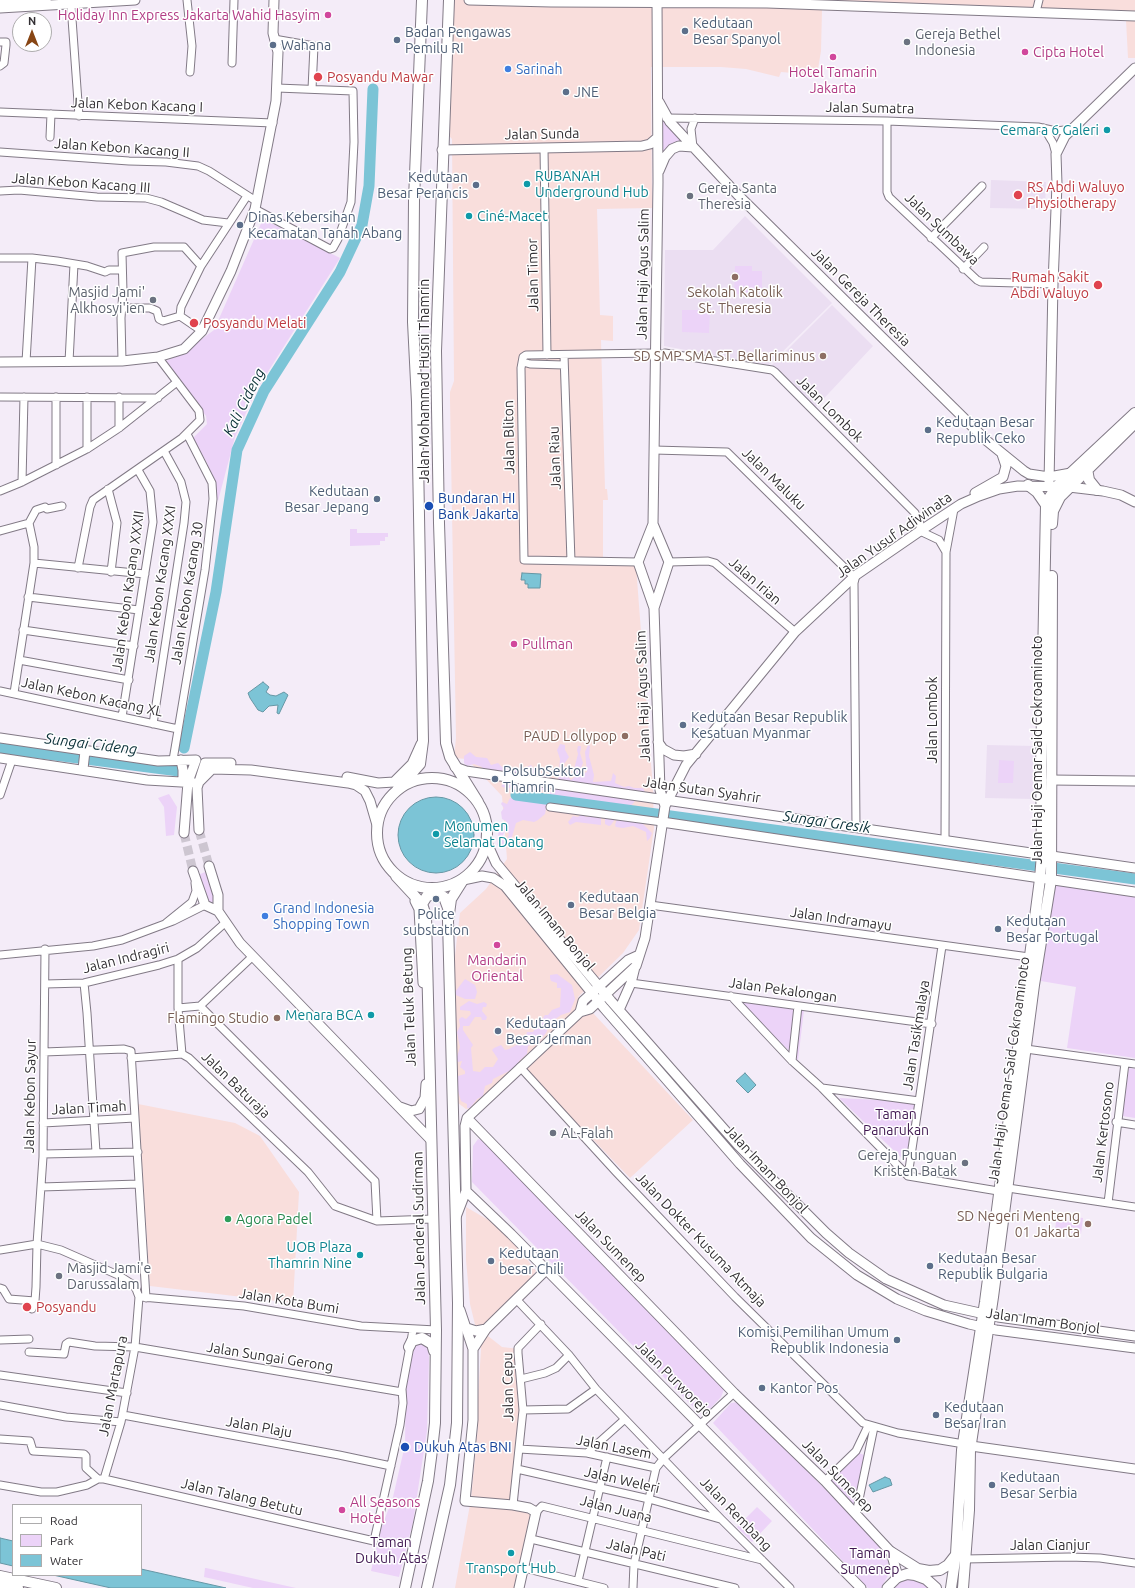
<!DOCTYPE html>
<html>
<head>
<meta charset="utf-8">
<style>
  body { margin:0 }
  #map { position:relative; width:1135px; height:1588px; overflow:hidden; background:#f4ecf8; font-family:Ubuntu,sans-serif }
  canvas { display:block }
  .legend { position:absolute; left:12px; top:1504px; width:130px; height:72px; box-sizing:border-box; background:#fff; border:1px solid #adacad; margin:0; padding:5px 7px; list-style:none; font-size:12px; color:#322f33 }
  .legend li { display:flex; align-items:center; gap:8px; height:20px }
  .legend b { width:20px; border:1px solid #adacad }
  .north { position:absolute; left:12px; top:12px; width:40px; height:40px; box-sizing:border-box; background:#fff; border:1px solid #adacad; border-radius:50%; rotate:0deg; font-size:11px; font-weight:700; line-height:16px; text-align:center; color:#322f33 }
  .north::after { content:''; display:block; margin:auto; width:14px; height:18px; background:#874514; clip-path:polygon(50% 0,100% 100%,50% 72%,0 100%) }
</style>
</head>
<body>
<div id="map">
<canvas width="1135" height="1588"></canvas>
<ul class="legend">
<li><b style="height:5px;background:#fff"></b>Road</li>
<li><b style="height:11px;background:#ecd3f8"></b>Park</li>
<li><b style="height:11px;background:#7cc4d6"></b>Water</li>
</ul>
<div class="north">N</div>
</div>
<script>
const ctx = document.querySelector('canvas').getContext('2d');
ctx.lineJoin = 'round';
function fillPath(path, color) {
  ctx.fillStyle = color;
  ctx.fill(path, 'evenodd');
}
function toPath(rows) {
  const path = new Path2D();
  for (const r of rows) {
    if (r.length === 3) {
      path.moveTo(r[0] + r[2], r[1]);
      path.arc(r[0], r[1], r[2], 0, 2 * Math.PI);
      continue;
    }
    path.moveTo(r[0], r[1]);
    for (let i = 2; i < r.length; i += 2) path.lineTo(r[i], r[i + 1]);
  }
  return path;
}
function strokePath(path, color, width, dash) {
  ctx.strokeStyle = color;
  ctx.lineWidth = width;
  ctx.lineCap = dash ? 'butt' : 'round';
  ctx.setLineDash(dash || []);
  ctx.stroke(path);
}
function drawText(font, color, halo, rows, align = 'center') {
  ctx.font = font + ' Ubuntu,sans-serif';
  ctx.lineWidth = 3;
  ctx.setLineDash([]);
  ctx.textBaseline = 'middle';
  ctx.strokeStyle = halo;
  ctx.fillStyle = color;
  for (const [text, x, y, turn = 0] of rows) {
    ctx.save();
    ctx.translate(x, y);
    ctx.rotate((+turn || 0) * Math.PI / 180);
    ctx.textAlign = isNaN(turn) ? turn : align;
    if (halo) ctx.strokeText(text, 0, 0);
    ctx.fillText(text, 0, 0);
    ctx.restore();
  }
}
fillPath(toPath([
  [448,0,1135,0,1135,58,1128,58,1126,20,822,10,821,51,817,75,781,72,779,77,746,69,721,67,651,67,652,208,597,209,600,315,613,316,613,341,601,340,605,489,607,489,608,500,603,500,603,558,636,566,653,789,654,828,639,930,623,953,578,997,693,1120,630,1178,521,1065,472,1108,466,1109,458,1103,453,1085,452,981,460,913,486,889,507,859,502,796,467,759,454,758,456,738,450,399,450,392,454,381,452,139,441,127],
  [138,1104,235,1123,260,1136,299,1192,293,1303,150,1286],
  [466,1207,504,1229,536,1271,488,1336,502,1347,519,1349,524,1410,513,1500,538,1506,519,1588,455,1588,471,1499,478,1426,478,1398,481,1349,470,1304,466,1260]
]), '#f9dedc');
fillPath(toPath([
  [991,180,1046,182,1045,209,990,208],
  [745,216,832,303,769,365,664,346,665,250,713,250],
  [832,305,873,346,815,408,772,365],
  [987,745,1035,746,1034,799,985,798]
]), '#ebdef2');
fillPath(toPath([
  [661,112,686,143,661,160],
  [263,219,340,258,257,389,235,437,218,501,207,463,193,438,207,424,206,416,164,362,183,353,214,330],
  [735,266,752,266,752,271,762,271,762,291,752,291,751,289,751,294,734,294],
  [682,310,710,310,709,333,682,332],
  [350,529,357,529,357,533,388,533,388,537,385,537,385,541,380,541,380,545,350,546],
  [560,744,565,745,565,750,569,757,564,764,564,772,571,780,575,777,573,773,578,754,577,750,578,746,581,746,581,748,580,753,583,763,580,770,583,774,587,772,585,752,588,745,590,746,589,756,594,775,593,782,611,781,613,773,616,776,615,783,624,787,629,786,634,788,642,788,644,789,645,794,638,797,631,806,627,807,609,804,603,805,596,802,592,803,574,801,565,802,552,798,549,794,558,782,560,759,557,750],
  [470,752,476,757,487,758,491,765,498,763,502,767,525,768,531,765,539,775,544,775,551,779,552,787,532,793,517,791,511,787,507,789,501,786,504,783,515,783,515,781,482,769,482,767,474,764,467,766,464,763,464,756],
  [999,760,1014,761,1013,783,998,783],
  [169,794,177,807,174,835,166,836,164,807,158,798],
  [524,794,530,797,534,802,537,802,539,798,547,798,551,805,546,809,545,814,538,820,534,822,523,820,516,823,510,844,507,841,509,833,505,831,503,835,504,845,501,848,497,845,499,828,505,825,506,821,502,819,501,812,504,808,501,804,502,802,507,804,510,798,518,798],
  [560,804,568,805,572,804,582,807,589,805,602,809,612,808,625,812,640,810,650,814,651,817,651,819,641,822,652,833,650,838,647,841,646,832,633,826,623,828,616,827,615,825,617,819,615,819,611,825,609,826,605,824,605,817,601,818,601,825,576,822,570,825,568,822,573,816,578,817,582,814,586,817,593,816,559,806],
  [205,872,214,899,212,903,209,903,198,875],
  [1052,883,1135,893,1135,1058,1067,1048,1076,987,1041,981],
  [557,974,572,985,575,999,570,1012,561,1015,550,1023,546,1033,539,1041,528,1046,527,1054,519,1061,517,1067,493,1079,492,1083,485,1086,483,1096,477,1099,470,1108,467,1108,467,1104,461,1101,456,1085,458,1076,465,1074,465,1071,460,1067,462,1061,458,1062,456,1060,460,1047,457,1032,460,1026,459,1019,462,1017,466,1019,471,1014,470,1011,460,1010,460,1007,469,1001,477,1004,484,1002,487,1004,486,1007,483,1007,482,1011,487,1017,486,1020,482,1020,481,1017,475,1017,469,1026,463,1026,463,1030,473,1045,471,1048,473,1071,480,1072,485,1067,493,1067,498,1059,492,1050,494,1048,501,1045,505,1050,509,1049,524,1041,527,1032,533,1032,545,1015,548,1015,552,1010,560,1007,561,988,557,988,557,983,551,981,550,978,550,975],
  [465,979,475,985,477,992,475,999,465,999,456,995,455,992],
  [739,1000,804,1010,798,1060],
  [1129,1068,1135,1069,1135,1118,1122,1116],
  [839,1098,920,1102,911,1167],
  [478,1139,484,1141,725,1387,721,1397,708,1411,700,1414,472,1182,473,1146],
  [1057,1215,1083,1218,1081,1234,1055,1230],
  [419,1343,424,1343,428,1347,429,1358,427,1431,413,1522,399,1577,371,1571,381,1529,393,1497,405,1445,406,1375,414,1346],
  [738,1402,887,1551,891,1561,891,1570,881,1588,868,1588,713,1423,731,1403],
  [859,1453,864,1455,854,1507,830,1481],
  [757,1507,772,1521,752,1542,737,1527],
  [205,1568,206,1568,296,1588,253,1588,204,1577],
  [914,1579,924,1582,929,1588,894,1588,904,1580]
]), '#ecd3f8');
const water = toPath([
  [522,573,541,574,540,588,528,588,528,584,525,584,525,580,521,580,522,573],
  [263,682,269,687,266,692,270,695,276,696,284,692,288,695,279,714,277,713,278,705,269,706,263,712,258,710,250,698,248,693,263,682],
  [436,835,38],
  [745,1073,756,1085,748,1093,736,1081,745,1073],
  [885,1477,890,1479,892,1485,873,1492,869,1485,885,1477],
  [0,1538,13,1541,13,1566,0,1563,0,1538],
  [141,1569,226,1588,111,1588,53,1575,141,1575,141,1569]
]);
fillPath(water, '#7cc4d6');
strokePath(water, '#6697a5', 1);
strokePath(toPath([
  [0,748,179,771],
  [184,748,216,592,237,450,264,391,340,272,362,225,369,186,373,89],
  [516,795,1135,879]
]), '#7cc4d6', 11);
strokePath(toPath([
  [199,830,209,866],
  [184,833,193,871]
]), '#cdc6d1', 9, [9, 4.5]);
const street = toPath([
  [187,0,192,46,190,72],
  [71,5,79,116],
  [1036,12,1039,0],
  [274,39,314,46,312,89],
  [0,42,6,42,6,45,4,63,0,66],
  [232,63,234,0],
  [0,112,273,123],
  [666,118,887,121,1038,127,1056,131,1073,129],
  [887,121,887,192,889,197,977,280,981,282,1053,284],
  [1044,128,1053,143,1056,154],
  [50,137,51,114],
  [693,147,691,129,695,118],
  [544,148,547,355],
  [0,152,129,161,166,162,198,166,209,171,256,201],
  [0,191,19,190,97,197,146,198,161,202,203,220,228,223],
  [255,209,330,249,333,248,338,239,351,202,354,142,353,91,277,88],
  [931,238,982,186],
  [0,258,32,258,57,261,87,266,105,272,109,270,122,270],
  [963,269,984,247],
  [122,308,150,308,157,311,159,319,163,321,180,316],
  [180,316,181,307,201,266,247,196],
  [180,316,202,331],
  [564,355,571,561],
  [655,357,665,353,772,370,775,372,915,513,920,524,920,531,939,540,946,552],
  [122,361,121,318,123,292,122,253,154,247,184,247,201,266],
  [26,362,32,258],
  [69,362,74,264],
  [523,362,530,364,564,365],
  [0,397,158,398],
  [87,397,87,449],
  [119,397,119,428],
  [654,450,727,452,854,577],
  [56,465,56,397],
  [22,482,24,397],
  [108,489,117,523,111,572],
  [0,491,22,482,87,449,119,428,177,382],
  [29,523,36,510,45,507,47,509,62,506],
  [0,531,29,523],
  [638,562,524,560,521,368,523,357,526,355,655,353],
  [669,562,708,561,715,563,795,632],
  [34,563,145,574],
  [78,568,90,507,93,500,182,438,200,420,199,411,158,357],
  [28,597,139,610],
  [23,630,134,646],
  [19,660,129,680],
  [0,691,178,729],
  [14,693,34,563,34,547,29,523],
  [122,717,153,522,150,491,138,470],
  [153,724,184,523,186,502,181,482,164,451],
  [173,760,205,570,213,499,212,483,187,434],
  [0,795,12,760],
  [550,807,662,822],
  [856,827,854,583,856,575],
  [945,840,946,552,954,509],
  [650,905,1029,957],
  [166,923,192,902,196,891,195,883],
  [0,955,93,946,122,940,173,921,205,905],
  [178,959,178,1008,182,1054],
  [84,983,87,1013,96,1152],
  [631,983,932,1024],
  [45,984,84,983,159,965,178,959,197,948,226,922],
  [731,996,792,1061,822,1088,908,1176,998,1191],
  [200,1006,375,1181,377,1221],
  [178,1008,200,1006,253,956],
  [1026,1049,1135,1064],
  [44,1052,124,1049,131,1051,146,1298],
  [131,1058,182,1054,189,1058,308,1172,335,1206,377,1221,433,1219],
  [792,1061,798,1006],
  [520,1067,616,1172,735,1297,863,1423,898,1433,964,1444],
  [822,1088,919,1101],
  [1116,1122,1135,1125],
  [43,1123,135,1118],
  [43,1154,138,1152],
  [908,1176,942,946],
  [41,1187,139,1184],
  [1008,1188,1135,1207],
  [1108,1203,1125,1063],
  [0,1250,37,1244,61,1250,118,1275,132,1284,136,1289,139,1297,135,1347,121,1422,104,1479],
  [0,1288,3,1289,9,1299,35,1301],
  [142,1297,244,1306,361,1326,436,1330],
  [516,1299,569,1355,596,1389,721,1519,790,1588],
  [32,1309,35,1301,36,1287,37,1244,43,1157,45,949],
  [0,1340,29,1339],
  [29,1352,64,1354,66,1344,69,1342,95,1346,135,1347,402,1392],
  [0,1375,127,1393],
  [521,1379,545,1373,556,1368,569,1355],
  [0,1405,66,1417,121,1422],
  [523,1410,568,1409,596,1389],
  [123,1415,339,1455,391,1466],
  [0,1439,30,1441,33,1451,84,1454,86,1456,86,1468,98,1479],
  [519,1449,587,1453,656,1468],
  [587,1453,625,1419],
  [517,1469,649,1499,720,1519],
  [825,1481,856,1451,868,1426],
  [0,1485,41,1492,57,1492,87,1485,98,1479,104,1479,374,1541,400,1425,403,1403,402,1389,413,1330],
  [513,1505,523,1410,518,1353,518,1348,541,1324],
  [536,1512,542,1506,762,1560],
  [856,1514,874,1427],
  [531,1539,735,1588],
  [965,1559,1069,1557,1100,1558,1135,1563],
  [524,1568,604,1588],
  [578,1581,607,1457],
  [633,1588,634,1564,656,1468,664,1458,734,1393]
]);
const secondary = toPath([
  [469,0,551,2,767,3,1135,16],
  [657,0,658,182,653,524,638,562,654,608,660,790,665,806],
  [0,1,46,0],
  [0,8,135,0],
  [659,102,670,122,737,194,987,441,1024,471,1029,474,1049,477,1071,473],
  [442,150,642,146,650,144,657,138],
  [659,171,665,157,672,149,679,146,693,147],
  [0,362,122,361,158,357,184,349,202,331,231,271,255,209,276,101,278,52,273,33,274,0],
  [1049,483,1053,284,1057,184,1056,154,1065,136,1135,68],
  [975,493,1003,477,1006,466,1002,454],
  [653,524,669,562,654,608],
  [0,738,158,761,196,760,188,782,184,833],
  [658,742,663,749,674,755,684,756,696,754],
  [0,758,147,780,198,783,212,769,251,770,348,783,356,785,365,791,370,801,377,825],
  [181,760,183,770,183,782],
  [455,767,466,771,1135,868],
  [83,769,85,751],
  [347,777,378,783,394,782,412,764,421,744],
  [1051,780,1135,781],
  [662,822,1135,892],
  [199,830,197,788,205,763,231,763],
  [487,843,496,863,611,1001,738,1145,826,1233,849,1253,886,1279,944,1305,998,1317,1135,1336],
  [209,866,218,895,218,911],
  [193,871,205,905,218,911,240,943,431,1140],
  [463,880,482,876,493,878,505,886,604,1008,740,1164,811,1238,857,1275,897,1299,926,1311,969,1324,996,1330,1135,1348],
  [415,901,419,909,423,983],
  [619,1010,631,983,635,967],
  [580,1012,583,1001,628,960,639,955],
  [400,1107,411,1111,419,1109,425,1098,426,1084],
  [467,1118,734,1393,825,1481,891,1552,898,1577,887,1588],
  [466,1191,511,1234,861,1588],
  [456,1217,466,1191,465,1126,467,1118,580,1012,590,1009,636,966,645,938,665,806,686,765,795,632,856,575,920,531,961,504,979,496,999,489,1018,486,1069,487,1103,491,1121,495,1135,502],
  [460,1310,473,1349,473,1420,465,1501,513,1505,529,1508,536,1512,519,1588],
  [464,1327,476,1331,486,1329],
  [473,1349,486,1329,546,1270],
  [971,1446,1135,1469]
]);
const primary = toPath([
  [449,0,436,351,439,523,446,743,450,757,478,802],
  [1087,469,1089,480,1097,490],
  [1028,485,1037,492,1046,505],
  [1052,524,1053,511,1060,497,1135,423],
  [432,833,55],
  [397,790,420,764,423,741,417,402,413,322,414,200,422,0],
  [396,876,422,904,426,916,436,1330,435,1423,432,1450,428,1481,405,1588],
  [422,904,427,896,436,894,444,897,448,908],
  [409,1347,412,1341,422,1338,432,1344,434,1351],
  [891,1552,918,1569,929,1571,940,1570,948,1565,955,1556],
  [0,1576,56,1588],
  [898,1577,907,1574,915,1575,926,1579,936,1588],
  [0,1584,18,1588],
  [427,1588,450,1485,457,1423,458,1303,448,921,451,899,463,880],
  [951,1588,956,1554,962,1450,985,1302,1040,879,1042,854,1041,766,1046,505,1049,498,1057,486,1135,413],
  [963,1588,969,1510,970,1450,993,1297,1034,985,1051,880,1052,576]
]);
strokePath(street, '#827a86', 9);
strokePath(secondary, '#827a86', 11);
strokePath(primary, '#827a86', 12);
strokePath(street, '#fff', 7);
strokePath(secondary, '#fff', 9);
strokePath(primary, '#fff', 10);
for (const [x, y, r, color] of [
  [328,15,4,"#d1479c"],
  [685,31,4,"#5c6f8a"],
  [397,40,4,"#5c6f8a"],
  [907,42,4,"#6b7280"],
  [273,45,4,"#5c6f8a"],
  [1025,52,4,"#d1479c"],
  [833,57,4,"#d1479c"],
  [508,69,4,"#3f7fe0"],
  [318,77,5,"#e0444e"],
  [566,92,4,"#5c6f8a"],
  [1107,130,4,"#0f9aa8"],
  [527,184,4,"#0f9aa8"],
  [476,185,4,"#5c6f8a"],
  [1018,195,5,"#e0444e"],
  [690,196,4,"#6b7280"],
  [469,216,4,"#0f9aa8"],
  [240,225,4,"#5c6f8a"],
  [735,277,4,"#8d6e63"],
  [1098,285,5,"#e0444e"],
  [153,300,4,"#6b7280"],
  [194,323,5,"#e0444e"],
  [823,356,4,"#8d6e63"],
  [928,430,4,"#5c6f8a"],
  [377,499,4,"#5c6f8a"],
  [429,506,5,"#1a4fb4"],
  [514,644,4,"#d1479c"],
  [683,725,4,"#5c6f8a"],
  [625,736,4,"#8d6e63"],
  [495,779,4,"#5c6f8a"],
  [436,834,4,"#0f9aa8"],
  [436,899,4,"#5c6f8a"],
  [571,905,4,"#5c6f8a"],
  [265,916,4,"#3f7fe0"],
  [998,929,4,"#5c6f8a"],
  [497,945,4,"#d1479c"],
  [371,1015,4,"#0f9aa8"],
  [277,1018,4,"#8d6e63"],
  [498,1031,4,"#5c6f8a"],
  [553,1133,4,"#6b7280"],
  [965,1163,4,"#6b7280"],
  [228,1219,4,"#2e9e5b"],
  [1088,1224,4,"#8d6e63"],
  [360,1255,4,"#0f9aa8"],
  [491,1261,4,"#5c6f8a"],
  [930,1266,4,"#5c6f8a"],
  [59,1276,4,"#6b7280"],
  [27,1307,5,"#e0444e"],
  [897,1340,4,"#5c6f8a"],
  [762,1388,4,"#5c6f8a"],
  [936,1415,4,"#5c6f8a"],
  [405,1447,5,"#1a4fb4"],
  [992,1485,4,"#5c6f8a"],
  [342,1510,4,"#d1479c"],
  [511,1553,4,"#0f9aa8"]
]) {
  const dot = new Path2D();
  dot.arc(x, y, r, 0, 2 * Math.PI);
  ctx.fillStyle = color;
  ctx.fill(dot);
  strokePath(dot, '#fff', 1.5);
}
drawText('14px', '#b23c85', '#fff', [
  ["Holiday Inn Express Jakarta Wahid Hasyim",320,15,"right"],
  ["Cipta Hotel",1033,52],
  ["Hotel Tamarin",833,72,"center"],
  ["Jakarta",833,88,"center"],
  ["Pullman",522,644],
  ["Mandarin",497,960,"center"],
  ["Oriental",497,976,"center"],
  ["All Seasons",350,1502],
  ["Hotel",350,1518]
], 'left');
drawText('14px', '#4e5e75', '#fff', [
  ["Kedutaan",693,23],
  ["Besar Spanyol",693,39],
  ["Badan Pengawas",405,32],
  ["Pemilu RI",405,48],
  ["Wahana",281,45],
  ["JNE",574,92],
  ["Kedutaan",468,177,"right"],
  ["Besar Perancis",468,193,"right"],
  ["Dinas Kebersihan",248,217],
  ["Kecamatan Tanah Abang",248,233],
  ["Kedutaan Besar",936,422],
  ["Republik Ceko",936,438],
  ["Kedutaan",369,491,"right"],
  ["Besar Jepang",369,507,"right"],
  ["Kedutaan Besar Republik",691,717],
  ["Kesatuan Myanmar",691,733],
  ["PolsubSektor",503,771],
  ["Thamrin",503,787],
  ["Kedutaan",579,897],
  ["Besar Belgia",579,913],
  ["Police",436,914,"center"],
  ["substation",436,930,"center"],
  ["Kedutaan",1006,921],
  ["Besar Portugal",1006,937],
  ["Kedutaan",506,1023],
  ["Besar Jerman",506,1039],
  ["Kedutaan",499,1253],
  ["besar Chili",499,1269],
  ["Kedutaan Besar",938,1258],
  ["Republik Bulgaria",938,1274],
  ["Komisi Pemilihan Umum",889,1332,"right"],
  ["Republik Indonesia",889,1348,"right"],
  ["Kantor Pos",770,1388],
  ["Kedutaan",944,1407],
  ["Besar Iran",944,1423],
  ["Kedutaan",1000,1477],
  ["Besar Serbia",1000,1493]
], 'left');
drawText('14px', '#5b616d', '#fff', [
  ["Gereja Bethel",915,34],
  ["Indonesia",915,50],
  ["Gereja Santa",698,188],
  ["Theresia",698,204],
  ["Masjid Jami'",145,292,"right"],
  ["Alkhosyi'ien",145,308,"right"],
  ["AL-Falah",561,1133],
  ["Gereja Punguan",957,1155,"right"],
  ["Kristen Batak",957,1171,"right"],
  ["Masjid Jami'e",67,1268],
  ["Darussalam",67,1284]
], 'left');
drawText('14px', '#366cbe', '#fff', [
  ["Sarinah",516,69],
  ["Grand Indonesia",273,908],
  ["Shopping Town",273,924]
], 'left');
drawText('14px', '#be3a42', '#fff', [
  ["Posyandu Mawar",327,77],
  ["RS Abdi Waluyo",1027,187],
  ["Physiotherapy",1027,203],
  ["Rumah Sakit",1089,277,"right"],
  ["Abdi Waluyo",1089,293,"right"],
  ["Posyandu Melati",203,323],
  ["Posyandu",36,1307]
], 'left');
drawText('14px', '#322f33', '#fff', [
  ["Jalan Kebon Kacang I",137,105,2],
  ["Jalan Sumatra",870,108,1],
  ["Jalan Sunda",542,134,-1],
  ["Jalan Kebon Kacang II",122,148,4],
  ["Jalan Kebon Kacang III",81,183,4],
  ["Jalan Sumbawa",942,229,44],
  ["Jalan Haji Agus Salim",643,274,-89],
  ["Jalan Timor",533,275,-91],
  ["Jalan Gereja Theresia",861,297,45],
  ["Jalan Mohammad Husni Thamrin",424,381,-90],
  ["Jalan Lombok",830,409,45],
  ["Jalan Bliton",509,437,-91],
  ["Jalan Riau",555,458,-92],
  ["Jalan Maluku",774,479,44],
  ["Jalan Yusuf Adiwinata",894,535,-35],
  ["Jalan Irian",755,581,41],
  ["Jalan Kebon Kacang XXXI",160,584,-82],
  ["Jalan Kebon Kacang XXXII",128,591,-82],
  ["Jalan Kebon Kacang 30",187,593,-81],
  ["Jalan Haji Agus Salim",643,696,-92],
  ["Jalan Kebon Kacang XL",92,697,12],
  ["Jalan Lombok",932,720,-90],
  ["Jalan Haji Oemar Said Cokroaminoto",1037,750,-90],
  ["Jalan Sutan Syahrir",702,790,8],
  ["Jalan Indramayu",841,919,8],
  ["Jalan Imam Bonjol",555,925,50],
  ["Jalan Indragiri",126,958,-14],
  ["Jalan Pekalongan",783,990,8],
  ["Jalan Teluk Betung",409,1007,-92],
  ["Jalan Tasikmalaya",916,1035,-81],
  ["Jalan Haji Oemar Said Cokroaminoto",1009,1070,-82],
  ["Jalan Baturaja",236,1085,44],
  ["Jalan Kebon Sayur",30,1096,-89],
  ["Jalan Timah",89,1108,-3],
  ["Jalan Kertosono",1103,1132,-83],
  ["Jalan Imam Bonjol",766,1169,47],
  ["Jalan Jenderal Sudirman",419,1228,-91],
  ["Jalan Dokter Kusuma Atmaja",701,1240,46],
  ["Jalan Sumenep",611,1246,46],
  ["Jalan Kota Bumi",289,1301,9],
  ["Jalan Imam Bonjol",1043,1321,8],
  ["Jalan Sungai Gerong",270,1357,9],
  ["Jalan Purworejo",674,1379,45],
  ["Jalan Martapura",113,1386,-79],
  ["Jalan Cepu",508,1387,-91],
  ["Jalan Plaju",259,1427,10],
  ["Jalan Lasem",614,1447,11],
  ["Jalan Sumenep",838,1476,46],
  ["Jalan Weleri",622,1480,13],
  ["Jalan Talang Betutu",242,1497,13],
  ["Jalan Juana",616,1509,14],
  ["Jalan Rembang",736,1514,46],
  ["Jalan Cianjur",1050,1545],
  ["Jalan Pati",636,1550,13]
]);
drawText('14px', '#0d838f', '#fff', [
  ["Cemara 6 Galeri",1099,130],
  ["RUBANAH",535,176,"left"],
  ["Underground Hub",535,192,"left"],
  ["Ciné-Macet",477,216,"left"],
  ["Monumen",444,826,"left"],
  ["Selamat Datang",444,842,"left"],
  ["Menara BCA",363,1015],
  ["UOB Plaza",352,1247],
  ["Thamrin Nine",352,1263],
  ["Transport Hub",511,1568,"center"]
], 'right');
drawText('14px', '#785e54', '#fff', [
  ["Sekolah Katolik",735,292,"center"],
  ["St. Theresia",735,308,"center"],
  ["SD SMP SMA ST. Bellariminus",815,356],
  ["PAUD Lollypop",617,736],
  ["Flamingo Studio",269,1018],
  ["SD Negeri Menteng",1080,1216],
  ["01 Jakarta",1080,1232]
], 'right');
drawText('14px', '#164399', '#fff', [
  ["Bundaran HI",438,498],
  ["Bank Jakarta",438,514],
  ["Dukuh Atas BNI",414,1447]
], 'left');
drawText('14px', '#3f1650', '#fff', [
  ["Taman",896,1114],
  ["Panarukan",896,1130],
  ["Taman",391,1542],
  ["Dukuh Atas",391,1558],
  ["Taman",870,1553],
  ["Sumenep",870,1569]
]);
drawText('14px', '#27864d', '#fff', [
  ["Agora Padel",236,1219]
], 'left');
drawText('italic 15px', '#0b3038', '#fff', [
  ["Kali Cideng",244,402,-63],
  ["Sungai Cideng",91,744,7],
  ["Sungai Gresik",827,822,8]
]);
</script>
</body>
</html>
